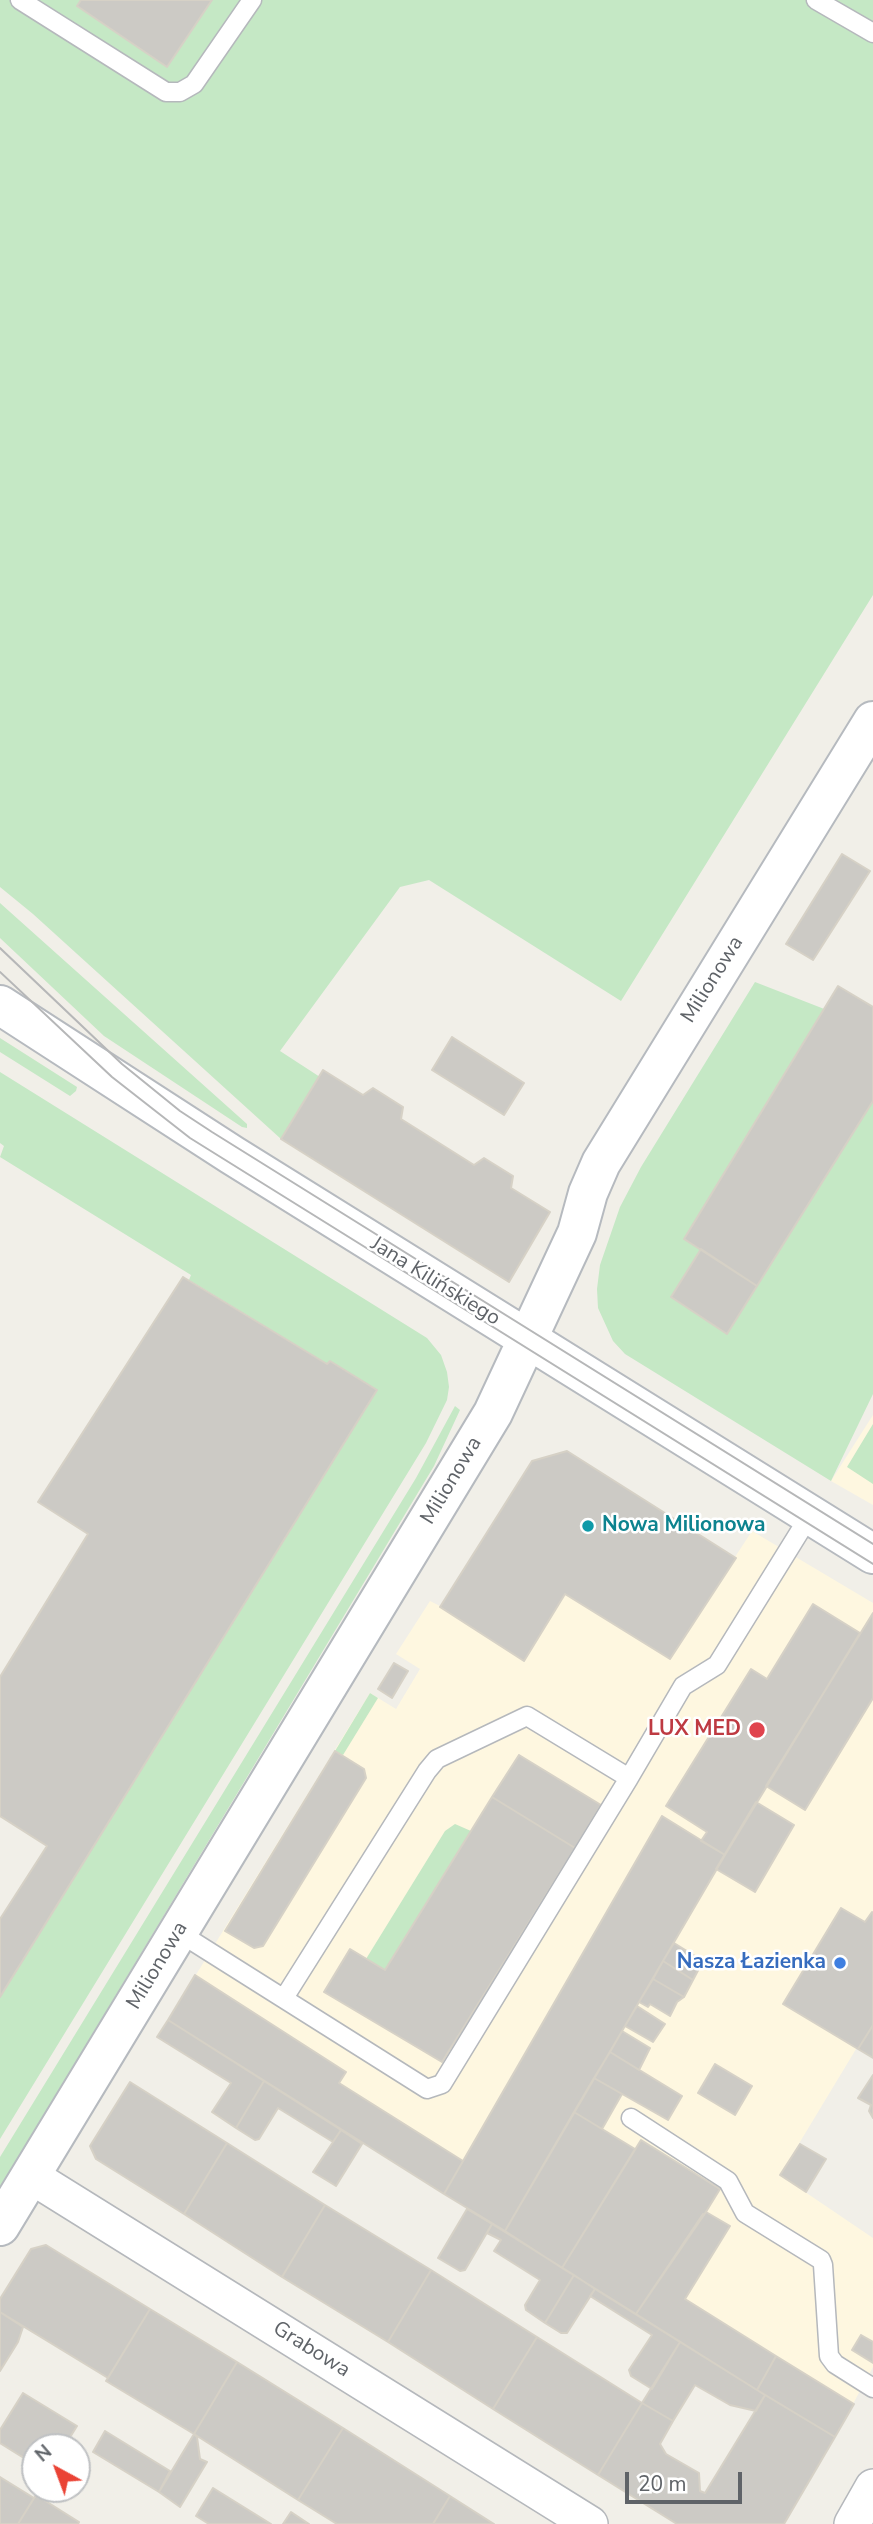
<!DOCTYPE html>
<html>
<head>
<meta charset="utf-8">
<style>
  body { margin:0 }
  #map { position:relative; width:873px; height:2524px; overflow:hidden; background:#f1efe8; font-family:"Nunito Sans",sans-serif }
  canvas { display:block }
  .north { position:absolute; left:21px; top:2433px; width:70px; height:70px; box-sizing:border-box; background:#fff; border:2px solid #bfc1c3; border-radius:50%; rotate:319deg; font-size:19px; font-weight:700; line-height:28px; text-align:center; color:#5f6368 }
  .north::after { content:''; display:block; margin:auto; width:24px; height:32px; background:#ea4335; clip-path:polygon(50% 0,100% 100%,50% 72%,0 100%) }
  .scale { position:absolute; left:625px; top:2472px; width:117px; height:32px; box-sizing:border-box; border:4px solid #5f6368; border-top:0; padding-left:9px; font-size:21px; line-height:24px; white-space:nowrap; color:#5f6368; -webkit-text-stroke:5px #fff; paint-order:stroke }
</style>
</head>
<body>
<div id="map">
<canvas width="873" height="2524"></canvas>
<div class="north">N</div>
<div class="scale">20 m</div>
</div>
<script>
const ctx = document.querySelector('canvas').getContext('2d');
ctx.lineJoin = 'round';
function fillPath(path, color) {
  ctx.fillStyle = color;
  ctx.fill(path, 'evenodd');
}
function toPath(rows) {
  const path = new Path2D();
  for (const r of rows) {
    path.moveTo(r[0], r[1]);
    for (let i = 2; i < r.length; i += 2) path.lineTo(r[i], r[i + 1]);
  }
  return path;
}
function strokePath(path, color, width, dash) {
  ctx.strokeStyle = color;
  ctx.lineWidth = width;
  ctx.lineCap = dash ? 'butt' : 'round';
  ctx.setLineDash(dash || []);
  ctx.stroke(path);
}
function drawText(font, color, halo, rows, align = 'center') {
  ctx.font = font + ' "Nunito Sans",sans-serif';
  ctx.lineWidth = 5;
  ctx.setLineDash([]);
  ctx.textBaseline = 'middle';
  ctx.strokeStyle = halo;
  ctx.fillStyle = color;
  for (const [text, x, y, turn = 0] of rows) {
    ctx.save();
    ctx.translate(x, y);
    ctx.rotate((+turn || 0) * Math.PI / 180);
    ctx.textAlign = isNaN(turn) ? turn : align;
    if (halo) ctx.strokeText(text, 0, 0);
    ctx.fillText(text, 0, 0);
    ctx.restore();
  }
}
fillPath(toPath([
  [873,1415,873,1505,831,1481],
  [567,1451,735,1557,752,1531,873,1603,873,2021,780,2175,873,2238,873,2367,835,2437,680,2342,168,2020,370,1693,396,1709,420,1669,396,1654,430,1601,440,1606,532,1461]
]), '#fef7e0');
fillPath(toPath([
  [0,0,873,0,873,595,621,1001,429,880,400,887,280,1051,320,1077,281,1139,33,914,0,887],
  [0,903,247,1124,247,1128,242,1127,104,1036,0,938],
  [755,982,873,1028,873,1394,831,1481,625,1354,613,1341,598,1308,597,1289,600,1265,620,1207,641,1167],
  [0,1038,77,1087,76,1091,70,1096,0,1052],
  [0,1072,427,1338,441,1355,447,1372,449,1387,447,1400,426,1443,0,2139,0,1997,377,1390,330,1361,327,1364,189,1280,191,1275,0,1157,4,1146,0,1143],
  [455,1406,460,1410,434,1466,0,2188,0,2157,416,1478],
  [873,1424,873,1484,847,1467],
  [370,1693,378,1698,343,1755,335,1751],
  [455,1824,471,1831,385,1970,366,1959,445,1831]
]), '#c5e8c5');
const building = toPath([
  [81,0,212,0,167,67,77,6,81,0],
  [842,854,870,871,813,960,786,944,842,854],
  [838,986,873,1007,873,1101,757,1286,684,1239,838,986],
  [452,1037,524,1083,504,1115,432,1070,452,1037],
  [323,1070,363,1095,373,1088,403,1107,401,1119,474,1165,484,1158,513,1176,511,1188,550,1212,509,1282,281,1139,323,1070],
  [701,1249,757,1286,727,1334,671,1297,701,1249],
  [183,1277,327,1364,330,1361,377,1390,0,1997,0,1919,47,1846,0,1816,0,1677,88,1534,38,1502,183,1277],
  [567,1451,736,1558,670,1659,565,1594,524,1661,440,1607,532,1461,567,1451],
  [813,1604,860,1633,725,1855,701,1841,707,1832,666,1806,751,1669,767,1679,813,1604],
  [873,1613,873,1698,805,1810,766,1786,873,1613],
  [394,1663,408,1671,392,1698,378,1689,394,1663],
  [335,1751,364,1769,366,1778,263,1946,254,1948,225,1931,335,1751],
  [519,1755,601,1805,575,1848,492,1797,519,1755],
  [492,1797,575,1848,442,2062,324,1992,350,1949,385,1970,492,1797],
  [756,1802,794,1825,755,1892,716,1869,756,1802],
  [662,1816,725,1855,505,2231,444,2194,662,1816],
  [841,1908,865,1922,872,1912,873,1913,873,2025,858,2049,783,2004,841,1908],
  [674,1943,703,1961,693,1980,663,1961,674,1943],
  [663,1961,693,1980,684,1997,653,1979,663,1961],
  [195,1975,346,2072,339,2083,463,2161,444,2194,168,2020,195,1975],
  [653,1979,684,1997,677,2002,670,2016,650,2004,648,2007,639,2002,653,1979],
  [637,2006,665,2024,653,2042,625,2026,637,2006],
  [168,2020,264,2081,236,2128,212,2112,231,2083,157,2037,168,2020],
  [873,2025,873,2058,858,2049,873,2025],
  [622,2031,650,2048,639,2070,610,2052,622,2031],
  [610,2052,682,2096,668,2120,594,2078,610,2052],
  [715,2064,752,2086,735,2115,698,2093,715,2064],
  [873,2075,873,2118,869,2111,871,2105,858,2098,873,2075],
  [594,2078,622,2094,602,2129,574,2112,594,2078],
  [264,2081,341,2130,333,2142,278,2108,259,2139,255,2140,236,2128,264,2081],
  [130,2082,227,2143,184,2214,96,2159,90,2146,130,2082],
  [574,2112,635,2149,562,2268,505,2231,574,2112],
  [341,2130,362,2144,336,2186,313,2172,341,2130],
  [641,2140,720,2189,704,2215,703,2214,636,2314,562,2268,641,2140],
  [227,2143,325,2205,282,2277,184,2214,227,2143],
  [800,2144,826,2159,806,2192,780,2175,800,2144],
  [325,2205,431,2270,388,2342,282,2277,325,2205],
  [467,2209,492,2224,465,2270,460,2271,438,2258,467,2209],
  [706,2212,730,2226,685,2299,776,2356,757,2390,636,2314,706,2212],
  [492,2224,574,2275,545,2323,526,2310,525,2305,540,2280,494,2251,501,2240,487,2233,492,2224],
  [46,2245,150,2309,108,2378,0,2312,0,2299,31,2249,46,2245],
  [431,2270,537,2337,493,2409,388,2342,431,2270],
  [574,2275,595,2289,567,2333,561,2333,545,2323,574,2275],
  [595,2289,680,2342,652,2389,631,2376,629,2370,652,2335,590,2296,595,2289],
  [150,2309,237,2362,194,2434,106,2381,150,2309],
  [0,2312,23,2327,18,2342,0,2371,0,2312],
  [861,2335,873,2342,873,2363,852,2350,861,2335],
  [537,2337,642,2403,598,2475,493,2409,537,2337],
  [680,2342,765,2395,756,2411,730,2405,695,2385,673,2421,642,2403,680,2342],
  [776,2356,854,2404,835,2437,757,2390,776,2356],
  [237,2362,343,2428,298,2500,194,2434,237,2362],
  [23,2393,77,2426,64,2447,35,2447,35,2465,0,2443,0,2430,23,2393],
  [765,2395,835,2437,784,2524,677,2524,598,2475,642,2403,673,2421,660,2444,666,2454,699,2473,700,2491,705,2493,765,2395],
  [343,2428,450,2496,433,2524,337,2524,298,2500,343,2428],
  [105,2431,170,2471,159,2492,93,2452,105,2431],
  [194,2434,197,2437,200,2459,207,2462,180,2507,159,2492,194,2434],
  [0,2477,34,2498,18,2524,0,2524,0,2477],
  [213,2488,271,2524,209,2524,196,2516,213,2488],
  [36,2495,79,2522,78,2524,18,2524,36,2495],
  [450,2496,494,2524,433,2524,450,2496],
  [291,2512,309,2524,283,2524,291,2512]
]);
fillPath(building, '#cccac5');
strokePath(building, '#d6d1c6', 2);
const lane = toPath([
  [20,0,166,92,180,92,194,84,252,0],
  [816,0,873,33],
  [178,1932,427,2089,442,2084,629,1778],
  [284,1998,427,1771,437,1759,527,1716,629,1778,683,1686,717,1665,810,1515],
  [631,2118,728,2181,745,2213,821,2260,823,2265,829,2356,835,2364,873,2388]
]);
const street = toPath([
  [31,2176,590,2524],
  [852,2524,873,2487]
]);
const secondary = toPath([
  [0,1005,232,1155,873,1554],
  [0,2226,493,1413,577,1233,588,1193,601,1163,873,721]
]);
strokePath(lane, '#b5b8bc', 21);
strokePath(street, '#b5b8bc', 38);
strokePath(secondary, '#b6babf', 42);
strokePath(lane, '#fff', 18);
strokePath(street, '#fff', 35);
strokePath(secondary, '#fff', 38);
strokePath(toPath([
  [0,948,122,1064,180,1111,212,1132,873,1544],
  [0,972,112,1077,190,1138,873,1564]
]), '#b6b7b8', 2);
for (const [x, y, r, color] of [
  [588,1526,7,"#0f9aa8"],
  [757,1730,9,"#e0444e"],
  [840,1963,7,"#3f7fe0"]
]) {
  const dot = new Path2D();
  dot.arc(x, y, r, 0, 2 * Math.PI);
  ctx.fillStyle = color;
  ctx.fill(dot);
  strokePath(dot, '#fff', 2.5);
}
drawText('21px', '#5f6368', '#fff', [
  ["Milionowa",713,980,-58],
  ["Jana Kilińskiego",435,1282,32],
  ["Milionowa",452,1481,-59],
  ["Milionowa",158,1966,-59],
  ["Grabowa",311,2350,32]
]);
drawText('bold 21px', '#0d838f', '#fff', [
  ["Nowa Milionowa",602,1526]
], 'left');
drawText('bold 21px', '#be3a42', '#fff', [
  ["LUX MED",741,1730]
], 'right');
drawText('bold 21px', '#366cbe', '#fff', [
  ["Nasza Łazienka",826,1963]
], 'right');
</script>
</body>
</html>
